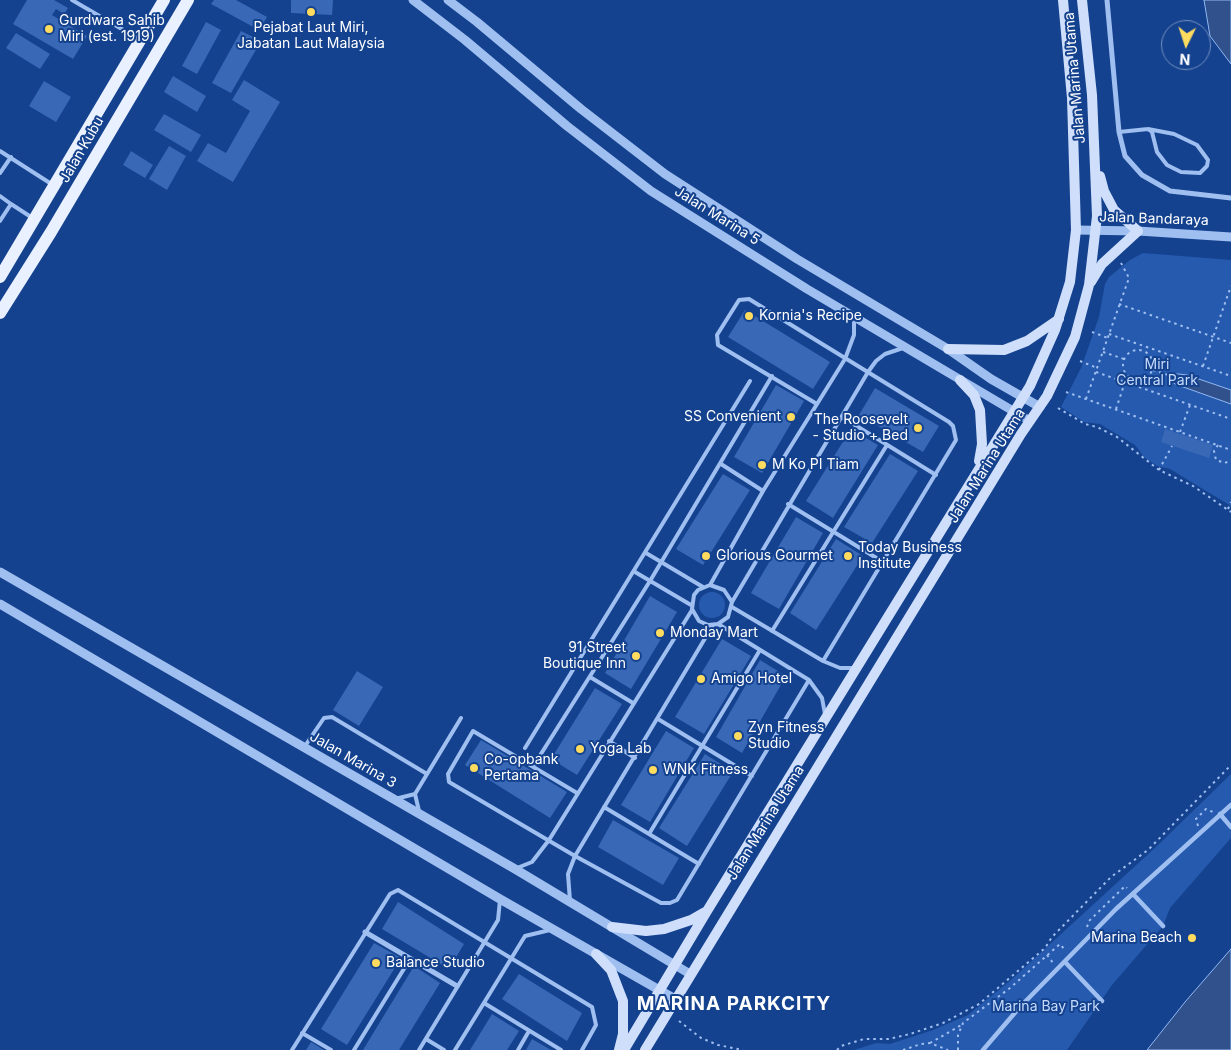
<!DOCTYPE html>
<html>
<head>
<meta charset="utf-8">
<style>
  body { margin:0 }
  #map { position:relative; width:1231px; height:1050px; overflow:hidden; background:#14428f; font-family:Inter,sans-serif }
  canvas { display:block }
  .north { position:absolute; left:1161px; top:20px; width:50px; height:50px; box-sizing:border-box; background:#14428f; border:1px solid #728ebc; border-radius:50%; rotate:184deg; font-size:14px; font-weight:700; line-height:20px; text-align:center; color:#fff }
  .north::after { content:''; display:block; margin:auto; width:18px; height:22px; background:#ffdb5f; clip-path:polygon(50% 0,100% 100%,50% 72%,0 100%) }
</style>
</head>
<body>
<div id="map">
<canvas width="1231" height="1050"></canvas>
<div class="north">N</div>
</div>
<script>
const ctx = document.querySelector('canvas').getContext('2d');
ctx.lineJoin = 'round';
function fillPath(path, color) {
  ctx.fillStyle = color;
  ctx.fill(path, 'evenodd');
}
function toPath(rows) {
  const path = new Path2D();
  for (const r of rows) {
    if (r.length === 3) {
      path.moveTo(r[0] + r[2], r[1]);
      path.arc(r[0], r[1], r[2], 0, 2 * Math.PI);
      continue;
    }
    path.moveTo(r[0], r[1]);
    for (let i = 2; i < r.length; i += 2) path.lineTo(r[i], r[i + 1]);
  }
  return path;
}
function strokePath(path, color, width, dash) {
  ctx.strokeStyle = color;
  ctx.lineWidth = width;
  ctx.lineCap = dash ? 'butt' : 'round';
  ctx.setLineDash(dash || []);
  ctx.stroke(path);
}
function drawText(font, color, halo, rows, align = 'center') {
  ctx.font = font + ' Inter,sans-serif';
  ctx.lineWidth = 4;
  ctx.setLineDash([]);
  ctx.textBaseline = 'middle';
  ctx.strokeStyle = halo;
  ctx.fillStyle = color;
  for (const [text, x, y, turn = 0] of rows) {
    ctx.save();
    ctx.translate(x, y);
    ctx.rotate((+turn || 0) * Math.PI / 180);
    ctx.textAlign = isNaN(turn) ? turn : align;
    if (halo) ctx.strokeText(text, 0, 0);
    ctx.fillText(text, 0, 0);
    ctx.restore();
  }
}
fillPath(toPath([
  [1143,253,1231,260,1231,506,1170,469,1157,466,1145,458,1135,445,1100,424,1084,422,1061,407,1081,368,1099,317,1105,284,1109,277,1130,260],
  [712,605,13],
  [1231,774,1231,838,1170,908,1163,926,1112,985,1067,1050,854,1050,876,1043,890,1044,933,1030,968,1015,1011,980,1157,846]
]), '#265aae');
const water = toPath([
  [1204,0,1231,0,1231,64,1210,36,1204,0],
  [1170,373,1187,375,1231,390,1231,404,1175,384,1168,378,1170,373],
  [1231,949,1231,1050,1147,1050,1185,1002,1231,949]
]);
fillPath(water, '#30518b');
strokePath(water, '#91b9f4', 1);
fillPath(toPath([
  [27,0,54,0,68,8,64,14,56,9,52,15,87,36,73,59,13,24],
  [214,0,236,0,267,17,259,30,211,4],
  [291,0,333,0,332,15,291,13],
  [206,22,221,30,197,74,182,66],
  [241,31,261,41,231,93,212,83],
  [16,33,50,54,40,69,6,48],
  [173,76,206,96,197,112,164,92],
  [244,80,280,102,233,182,197,161,208,143,226,153,250,111,232,100],
  [44,81,71,97,56,122,29,106],
  [164,114,201,135,191,152,154,130],
  [169,146,186,156,167,190,149,179],
  [131,151,153,165,145,178,123,165],
  [745,310,830,362,813,389,728,337],
  [776,385,804,401,762,473,734,457],
  [875,388,939,426,923,452,859,415],
  [851,429,878,445,833,518,806,501],
  [1165,429,1213,445,1209,458,1161,442],
  [890,454,918,471,872,543,844,527],
  [723,474,750,490,703,565,676,549],
  [796,517,823,533,779,609,751,593],
  [836,539,863,556,816,630,790,613],
  [650,596,677,612,631,689,605,673],
  [722,639,751,656,704,734,675,717],
  [760,660,786,676,742,753,716,737],
  [357,671,383,687,359,726,333,710],
  [595,688,622,704,577,775,551,759],
  [666,731,694,748,650,822,621,805],
  [481,740,567,792,550,818,465,765],
  [705,754,733,772,687,846,659,828],
  [613,820,679,858,663,885,598,847],
  [398,902,464,944,449,969,382,929],
  [374,943,401,958,347,1045,321,1029],
  [414,966,440,983,399,1050,363,1050],
  [519,974,582,1013,567,1041,502,999],
  [492,1014,519,1031,507,1050,470,1050],
  [532,1039,551,1050,526,1050],
  [311,1042,324,1050,306,1050]
]), '#3868b6');
strokePath(toPath([
  [1119,304,1231,343],
  [1092,332,1108,338],
  [1109,334,1231,376],
  [1138,365,15],
  [1103,352,1124,359],
  [1080,361,1097,368],
  [1203,366,1231,286],
  [1153,370,1168,375],
  [1096,372,1231,419],
  [1066,392,1231,450],
  [1086,399,1129,278,1120,261],
  [1058,408,1085,424,1097,427,1117,437,1159,470,1193,486,1231,512],
  [1116,409,1125,382],
  [1180,432,1190,405],
  [1218,445,1214,451,1216,460,1225,463,1231,460],
  [1159,470,1172,446],
  [1228,509,1231,502],
  [1198,826,1196,819,1206,809,1213,812],
  [1087,927,1089,921,1125,886,1127,888],
  [1047,955,1053,963],
  [679,1021,701,1038,718,1045,743,1050],
  [930,1043,963,1024],
  [837,1050,841,1046,864,1039,889,1039,910,1034,943,1023,979,1004,1045,948,1052,937,1111,877,1148,850,1231,765],
  [903,1050,921,1044,930,1043,948,1050],
  [958,1050,958,1035,963,1023,1010,988,1060,944,1065,950]
]), '#a0bff1', 2, [2.5, 4]);
strokePath(toPath([
  [72,0,139,39],
  [1119,132,1148,129,1152,132,1157,152,1167,165,1181,172,1200,173,1207,166,1208,160,1197,145,1174,134,1148,129],
  [0,151,53,185],
  [0,173,11,157],
  [0,196,11,204,0,221],
  [11,204,31,217],
  [817,404,718,345,717,335,739,300,749,299,949,422,953,426,956,440,823,661],
  [842,417,936,475],
  [721,464,763,491],
  [788,504,883,562],
  [646,553,703,587],
  [635,572,691,605],
  [710,585,763,491,845,359,854,335,854,319],
  [732,602,724,590,710,585,698,590,694,595,692,609,699,621,708,625,718,624,728,617,732,602,868,372,876,361,885,354,903,348],
  [732,607,823,661,840,668,855,668],
  [718,624,809,680,822,698,825,714],
  [772,631,887,445],
  [590,677,633,703],
  [658,719,752,776],
  [609,741,635,758],
  [305,746,324,718,332,717,427,774],
  [525,748,750,381],
  [534,765,650,581,772,376],
  [577,793,473,731,448,774,449,782,575,856,661,903,670,903,677,900,809,680],
  [415,794,419,811],
  [395,799,415,794,461,718],
  [604,807,699,864],
  [649,834,760,650],
  [517,868,532,862,549,840,692,610],
  [570,901,568,874,575,856,713,625],
  [484,1003,561,1050],
  [302,1033,331,1050],
  [426,1039,444,1050],
  [292,1050,390,894,398,890,592,1007,596,1025,582,1050],
  [354,1050,410,959],
  [419,1050,498,920,500,900],
  [455,1050,525,936,550,930],
  [518,1050,529,1031]
]), '#a0bff1', 4);
strokePath(toPath([
  [1220,814,1231,827],
  [1133,894,1163,926],
  [1065,962,1102,1001],
  [983,1050,1019,1008,1116,909,1231,805]
]), '#a0bff1', 4.5);
strokePath(toPath([
  [1107,0,1119,132,1125,156,1142,175,1170,191,1231,198],
  [365,932,457,986]
]), '#a0bff1', 5);
strokePath(toPath([
  [413,0,465,40,567,126,651,191,807,289,1030,421],
  [448,0,477,22,581,109,665,174,797,259,948,349,991,379,1040,407],
  [1076,230,1138,231,1231,237],
  [0,572,515,869,690,974],
  [0,604,500,899,675,999]
]), '#a0bff1', 9);
strokePath(toPath([
  [1091,282,1102,264,1138,231,1114,210,1104,191,1100,176],
  [948,349,1004,350,1027,341,1059,319],
  [960,380,974,395,980,410,982,444,979,461],
  [612,927,646,931,664,929,691,920,705,912],
  [596,954,611,970,623,1001,623,1034,619,1050],
  [624,1050,707,911,1030,386,1055,330,1070,282,1076,230,1072,98,1063,0],
  [645,1050,1021,434,1047,396,1075,337,1089,285,1097,216,1092,95,1082,0]
]), '#cedefb', 10);
strokePath(toPath([
  [0,277,164,0],
  [0,313,51,232,188,0]
]), '#e9f0ff', 12);
for (const [x, y, r, color] of [
  [311,12,5,"#ffdb5f"],
  [49,29,5,"#ffdb5f"],
  [749,316,5,"#ffdb5f"],
  [791,417,5,"#ffdb5f"],
  [918,428,5,"#ffdb5f"],
  [762,465,5,"#ffdb5f"],
  [706,556,5,"#ffdb5f"],
  [848,556,5,"#ffdb5f"],
  [660,633,5,"#ffdb5f"],
  [636,656,5,"#ffdb5f"],
  [701,679,5,"#ffdb5f"],
  [738,736,5,"#ffdb5f"],
  [580,749,5,"#ffdb5f"],
  [474,768,5,"#ffdb5f"],
  [653,770,5,"#ffdb5f"],
  [1192,938,5,"#ffdb5f"],
  [376,963,5,"#ffdb5f"]
]) {
  const dot = new Path2D();
  dot.arc(x, y, r, 0, 2 * Math.PI);
  ctx.fillStyle = color;
  ctx.fill(dot);
  strokePath(dot, '#14428f', 2);
}
drawText('14px', '#fff', '#14428f', [
  ["Gurdwara Sahib",59,21],
  ["Miri (est. 1919)",59,37],
  ["Pejabat Laut Miri,",311,28,"center"],
  ["Jabatan Laut Malaysia",311,44,"center"],
  ["Kornia's Recipe",759,316],
  ["SS Convenient",781,417,"right"],
  ["The Roosevelt",908,420,"right"],
  ["- Studio + Bed",908,436,"right"],
  ["M Ko PI Tiam",772,465],
  ["Today Business",858,548],
  ["Institute",858,564],
  ["Glorious Gourmet",716,556],
  ["Monday Mart",670,633],
  ["91 Street",626,648,"right"],
  ["Boutique Inn",626,664,"right"],
  ["Amigo Hotel",711,679],
  ["Zyn Fitness",748,728],
  ["Studio",748,744],
  ["Yoga Lab",590,749],
  ["Co-opbank",484,760],
  ["Pertama",484,776],
  ["WNK Fitness",663,770],
  ["Marina Beach",1182,938,"right"],
  ["Balance Studio",386,963]
], 'left');
drawText('14px', '#fff', '#14428f', [
  ["Jalan Marina Utama",1075,78,-95],
  ["Jalan Kubu",82,150,-60],
  ["Jalan Marina 5",717,216,32],
  ["Jalan Bandaraya",1154,219,2],
  ["Jalan Marina Utama",987,466,-58],
  ["Jalan Marina 3",353,760,30],
  ["Jalan Marina Utama",766,823,-58]
]);
drawText('14px', '#c6dbfc', '#14428f', [
  ["Miri",1157,365],
  ["Central Park",1157,381],
  ["Marina Bay Park",1046,1007]
]);
ctx.letterSpacing = '1px';
drawText('bold 19px', '#fff', '#14428f', [
  ["MARINA PARKCITY",734,1004]
]);
ctx.letterSpacing = '0px';
</script>
</body>
</html>
